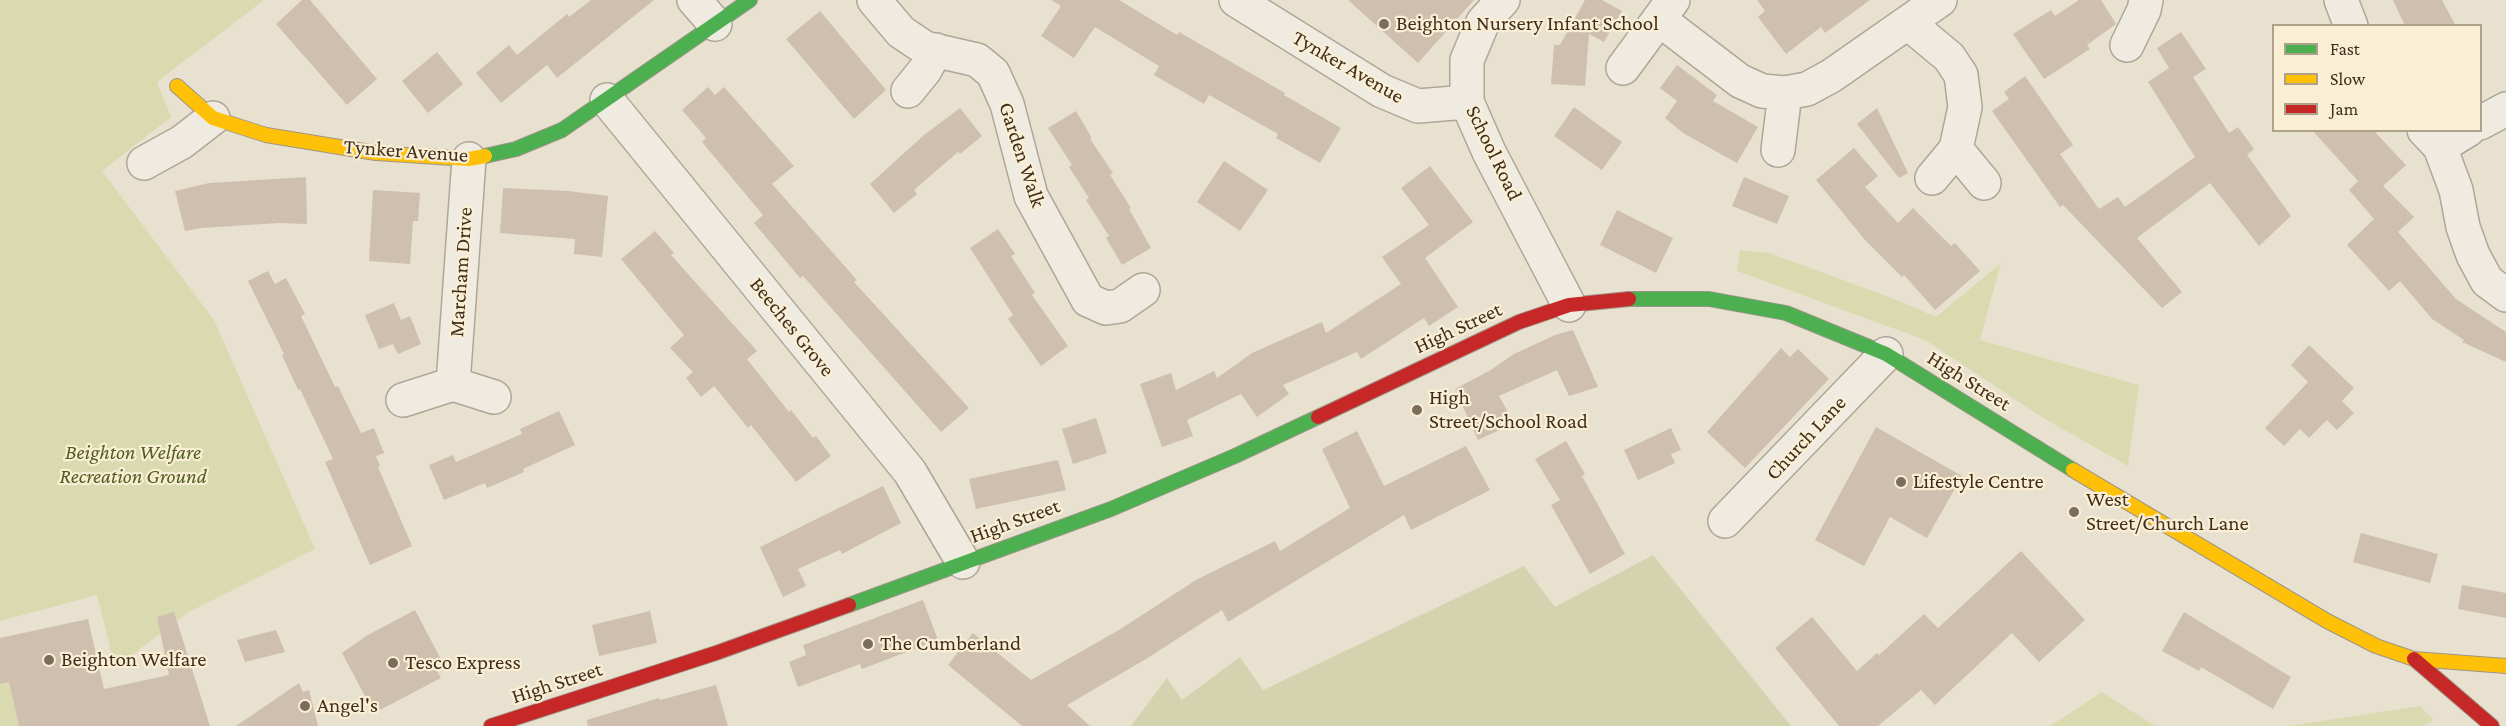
<!DOCTYPE html>
<html>
<head>
<meta charset="utf-8">
<style>
  body { margin:0 }
  #map { position:relative; width:2506px; height:726px; overflow:hidden; background:#e9e1cf; font-family:"Crimson Pro",serif }
  canvas { display:block }
  .legend { position:absolute; left:2272px; top:24px; width:210px; height:108px; box-sizing:border-box; background:#faefd4; border:2px solid #afa28b; margin:0; padding:8px 10px; list-style:none; font-size:18px; color:#3f2e1d }
  .legend li { display:flex; align-items:center; gap:12px; height:30px }
  .legend b { width:30px; border:2px solid #afa28b }
</style>
</head>
<body>
<div id="map">
<canvas width="2506" height="726"></canvas>
<ul class="legend">
<li><b style="height:8px;background:#4caf50"></b>Fast</li>
<li><b style="height:8px;background:#ffc107"></b>Slow</li>
<li><b style="height:8px;background:#c62828"></b>Jam</li>
</ul>
</div>
<script>
const ctx = document.querySelector('canvas').getContext('2d');
ctx.lineJoin = 'round';
function fillPath(path, color) {
  ctx.fillStyle = color;
  ctx.fill(path, 'evenodd');
}
function toPath(rows) {
  const path = new Path2D();
  for (const r of rows) {
    path.moveTo(r[0], r[1]);
    for (let i = 2; i < r.length; i += 2) path.lineTo(r[i], r[i + 1]);
  }
  return path;
}
function strokePath(path, color, width, dash) {
  ctx.strokeStyle = color;
  ctx.lineWidth = width;
  ctx.lineCap = dash ? 'butt' : 'round';
  ctx.setLineDash(dash || []);
  ctx.stroke(path);
}
function drawText(font, color, halo, rows, align = 'center') {
  ctx.font = font + ' "Crimson Pro",serif';
  ctx.lineWidth = 4.5;
  ctx.setLineDash([]);
  ctx.textBaseline = 'middle';
  ctx.strokeStyle = halo;
  ctx.fillStyle = color;
  for (const [text, x, y, turn = 0] of rows) {
    ctx.save();
    ctx.translate(x, y);
    ctx.rotate((+turn || 0) * Math.PI / 180);
    ctx.textAlign = isNaN(turn) ? turn : align;
    if (halo) ctx.strokeText(text, 0, 0);
    ctx.fillText(text, 0, 0);
    ctx.restore();
  }
}
fillPath(toPath([
  [0,0,264,0,157,82,171,117,102,171,214,320,315,549,187,613,115,668,97,595,0,621],
  [1740,250,1769,253,1892,298,1936,317,2001,263,1980,340,2139,385,2128,466,2045,419,1925,340,1737,271],
  [9,682,19,726,0,726,0,684],
  [2102,692,2155,726,2050,726],
  [2420,706,2434,720,2423,726,2290,726]
]), '#d9dab0');
fillPath(toPath([
  [1653,555,1791,726,1131,726,1167,678,1182,700,1240,657,1263,690,1524,566,1555,607]
]), '#d4d3b0');
fillPath(toPath([
  [302,0,310,0,377,79,347,105,276,24],
  [591,0,654,0,557,78,547,65,501,103,476,73,509,45,517,55,567,14,569,17],
  [1051,0,1119,0,1177,35,1179,32,1285,93,1284,95,1341,128,1320,163,1276,138,1278,134,1209,95,1204,104,1154,75,1159,66,1095,27,1074,58,1041,36,1061,6],
  [1348,0,1474,0,1418,63],
  [1585,0,1602,0,1622,11,1604,42,1589,34,1585,86,1551,84,1554,45,1560,45],
  [1757,0,1870,0,1825,33,1821,27,1786,54,1758,17,1765,11],
  [2079,0,2101,0,2116,24,2087,45,2090,49,2044,79,2013,34,2051,10,2055,16],
  [2393,0,2442,0,2456,26,2405,26],
  [820,11,886,90,854,119,786,39],
  [2181,32,2206,69,2193,77,2229,133,2238,127,2254,149,2247,155,2291,216,2259,246,2210,183,2137,238,2182,292,2162,308,2063,205,2060,207,1992,111,2009,99,2004,92,2025,76,2073,145,2060,154,2099,209,2118,197,2125,207,2195,157,2148,82,2169,68,2157,48],
  [437,52,463,84,428,113,402,81],
  [1677,65,1717,95,1713,101,1758,127,1737,163,1683,133,1665,118,1677,101,1660,88],
  [708,87,715,95,724,87,794,166,772,184,857,280,854,282,969,408,941,432,803,276,800,278,754,223,763,215,702,142,706,138,682,110],
  [1574,107,1622,142,1602,170,1554,136],
  [960,108,982,136,960,154,958,152,914,190,917,194,894,213,870,184,924,135],
  [1877,108,1908,173,1899,178,1857,124],
  [1076,111,1092,138,1090,139,1113,173,1110,175,1131,208,1129,209,1151,248,1122,265,1106,238,1109,236,1086,200,1089,198,1069,167,1072,165,1048,128],
  [2312,130,2373,130,2406,165,2383,186,2414,217,2398,232,2456,299,2506,332,2506,362,2462,342,2464,340,2432,319,2400,281,2389,291,2347,245,2374,219,2349,190,2358,181],
  [1854,148,1878,176,1865,187,1898,223,1913,208,1951,246,1955,243,1980,271,1935,310,1904,275,1902,277,1865,240,1816,180],
  [1224,161,1268,190,1240,231,1197,202],
  [1430,166,1473,222,1425,258,1458,307,1429,326,1424,318,1361,359,1357,352,1283,385,1289,394,1257,417,1241,394,1187,420,1193,436,1162,447,1140,384,1171,373,1176,390,1214,371,1217,378,1252,353,1322,322,1326,333,1401,284,1382,257,1429,225,1401,188],
  [306,177,307,224,279,223,201,228,185,231,175,191,209,183],
  [1744,177,1789,196,1777,224,1732,206],
  [503,188,568,191,608,196,602,257,574,254,575,239,500,233],
  [373,190,420,193,418,221,413,221,410,264,369,261],
  [1617,210,1673,238,1656,273,1600,245],
  [998,229,1015,254,1011,256,1035,293,1032,295,1068,346,1041,366,1008,319,1013,315,970,248],
  [655,231,674,253,671,255,757,351,747,359,789,412,791,410,813,438,816,436,831,456,796,482,751,425,748,428,714,386,701,397,686,378,693,372,670,348,684,335,621,259],
  [268,271,275,284,286,278,305,314,301,316,335,387,338,386,361,433,374,428,384,453,376,456,380,466,378,467,412,546,370,565,325,462,333,459,300,389,298,390,282,355,284,354,248,281],
  [394,303,401,320,410,316,421,344,398,354,393,344,379,349,365,315],
  [1573,330,1598,387,1569,396,1557,370,1499,396,1514,423,1478,440,1455,389,1489,371,1514,354,1555,335],
  [2309,345,2354,388,2342,401,2354,413,2337,430,2327,420,2309,438,2300,429,2284,446,2265,428,2308,382,2291,365],
  [1781,348,1790,357,1798,349,1829,379,1745,468,1707,432],
  [559,411,575,445,523,469,524,472,487,488,485,483,444,500,429,465,453,455,456,462,522,434,520,429],
  [1096,418,1107,453,1073,464,1062,429],
  [1876,427,1962,476,1927,538,1890,517,1864,566,1815,540],
  [1671,428,1681,450,1671,454,1675,463,1638,480,1624,450],
  [1357,431,1384,486,1466,446,1490,490,1411,530,1404,515,1228,622,1222,610,1146,659,1067,705,1090,726,1022,726,948,665,973,633,1031,680,1119,630,1196,580,1275,541,1280,551,1350,508,1322,449],
  [1566,441,1585,474,1582,476,1625,554,1590,574,1551,505,1560,500,1535,459],
  [1058,460,1066,490,976,509,969,479],
  [883,486,901,523,842,554,840,550,798,569,806,586,783,597,760,547],
  [2361,533,2438,554,2430,583,2353,562],
  [2021,551,2085,620,2039,662,2012,633,1935,705,1921,690,1878,726,1839,726,1775,648,1812,617,1857,671,1877,653,1879,655,1924,614,1938,628],
  [2462,585,2506,593,2506,618,2458,609],
  [923,600,938,640,862,669,860,664,798,687,789,662,806,655,803,645],
  [415,610,442,661,434,665,441,678,374,713,342,653,366,636],
  [650,611,657,643,599,656,592,625],
  [174,612,210,726,19,726,9,682,0,684,0,638,88,619,104,689,169,675,157,617],
  [2184,612,2291,677,2273,709,2201,667,2199,671,2162,651],
  [276,630,285,652,245,662,237,640],
  [299,683,303,692,309,690,318,726,236,726],
  [716,685,728,726,588,726,587,720,659,698,660,700]
]), '#cebfaf');
const street = toPath([
  [694,0,715,24],
  [874,0,901,32,925,48,977,60,993,73,1007,104,1031,196,1088,300,1106,308,1120,306,1143,290],
  [1236,0,1382,91,1418,106,1467,102],
  [1503,0,1483,22,1467,60,1467,102,1489,152,1569,305],
  [2341,0,2351,26],
  [1660,20,1740,81,1762,91,1785,93,1807,89,1831,76,1940,0],
  [1908,23,1949,57,1961,75,1965,107,1956,149,1932,178],
  [2127,45,2144,10,2146,0],
  [1623,68,1673,0],
  [908,91,925,70,936,50],
  [607,100,910,472,963,562],
  [2480,123,2506,109],
  [2424,130,2440,147,2456,190,2463,227,2473,255,2487,281,2506,295],
  [2440,147,2468,130],
  [1956,149,1984,183],
  [1778,150,1785,93],
  [144,163,182,142,213,118],
  [453,384,494,397],
  [403,400,453,384,469,159],
  [1725,521,1886,354]
]);
const fast = toPath([
  [485,156,516,149,562,130,750,0],
  [1629,299,1709,299,1786,313,1886,354,2073,470],
  [849,605,1111,509,1235,456,1318,417]
]);
const slow = toPath([
  [177,86,213,118,266,135,376,153,469,159,485,156],
  [2073,470,2327,621,2376,646,2414,659,2506,666]
]);
const jam = toPath([
  [1318,417,1519,322,1569,305,1629,299],
  [2414,659,2492,726],
  [491,726,716,653,849,605]
]);
strokePath(street, '#aea697', 36);
strokePath(fast, '#9e9588', 16);
strokePath(slow, '#9e9588', 16);
strokePath(jam, '#9e9588', 16);
strokePath(street, '#f0ebe1', 33);
strokePath(fast, '#4caf50', 14);
strokePath(slow, '#ffc107', 14);
strokePath(jam, '#c62828', 14);
for (const [x, y, r, color] of [
  [1384,24,6,"#7a6d5b"],
  [1417,410,6,"#7a6d5b"],
  [1901,482,6,"#7a6d5b"],
  [2074,512,6,"#7a6d5b"],
  [868,644,6,"#7a6d5b"],
  [49,660,6,"#7a6d5b"],
  [393,663,6,"#7a6d5b"],
  [305,706,6,"#7a6d5b"]
]) {
  const dot = new Path2D();
  dot.arc(x, y, r, 0, 2 * Math.PI);
  ctx.fillStyle = color;
  ctx.fill(dot);
  strokePath(dot, '#faefd4', 2);
}
drawText('21px', '#3f2e1d', '#faefd4', [
  ["Beighton Nursery Infant School",1396,24],
  ["High",1429,398],
  ["Street/School Road",1429,422],
  ["Lifestyle Centre",1913,482],
  ["West",2086,500],
  ["Street/Church Lane",2086,524],
  ["The Cumberland",880,644],
  ["Beighton Welfare",61,660],
  ["Tesco Express",405,663],
  ["Angel's",317,706]
], 'left');
drawText('21px', '#3f2e1d', '#faefd4', [
  ["Tynker Avenue",1348,67,30],
  ["Tynker Avenue",406,151,4],
  ["School Road",1494,153,64],
  ["Garden Walk",1022,155,72],
  ["Marcham Drive",461,272,-86],
  ["Beeches Grove",792,327,51],
  ["High Street",1458,328,-25],
  ["High Street",1969,381,32],
  ["Church Lane",1806,438,-47],
  ["High Street",1015,521,-20],
  ["High Street",557,683,-18]
]);
drawText('italic 21px', '#4f5e21', '#faefd4', [
  ["Beighton Welfare",133,453],
  ["Recreation Ground",133,477]
]);
</script>
</body>
</html>
